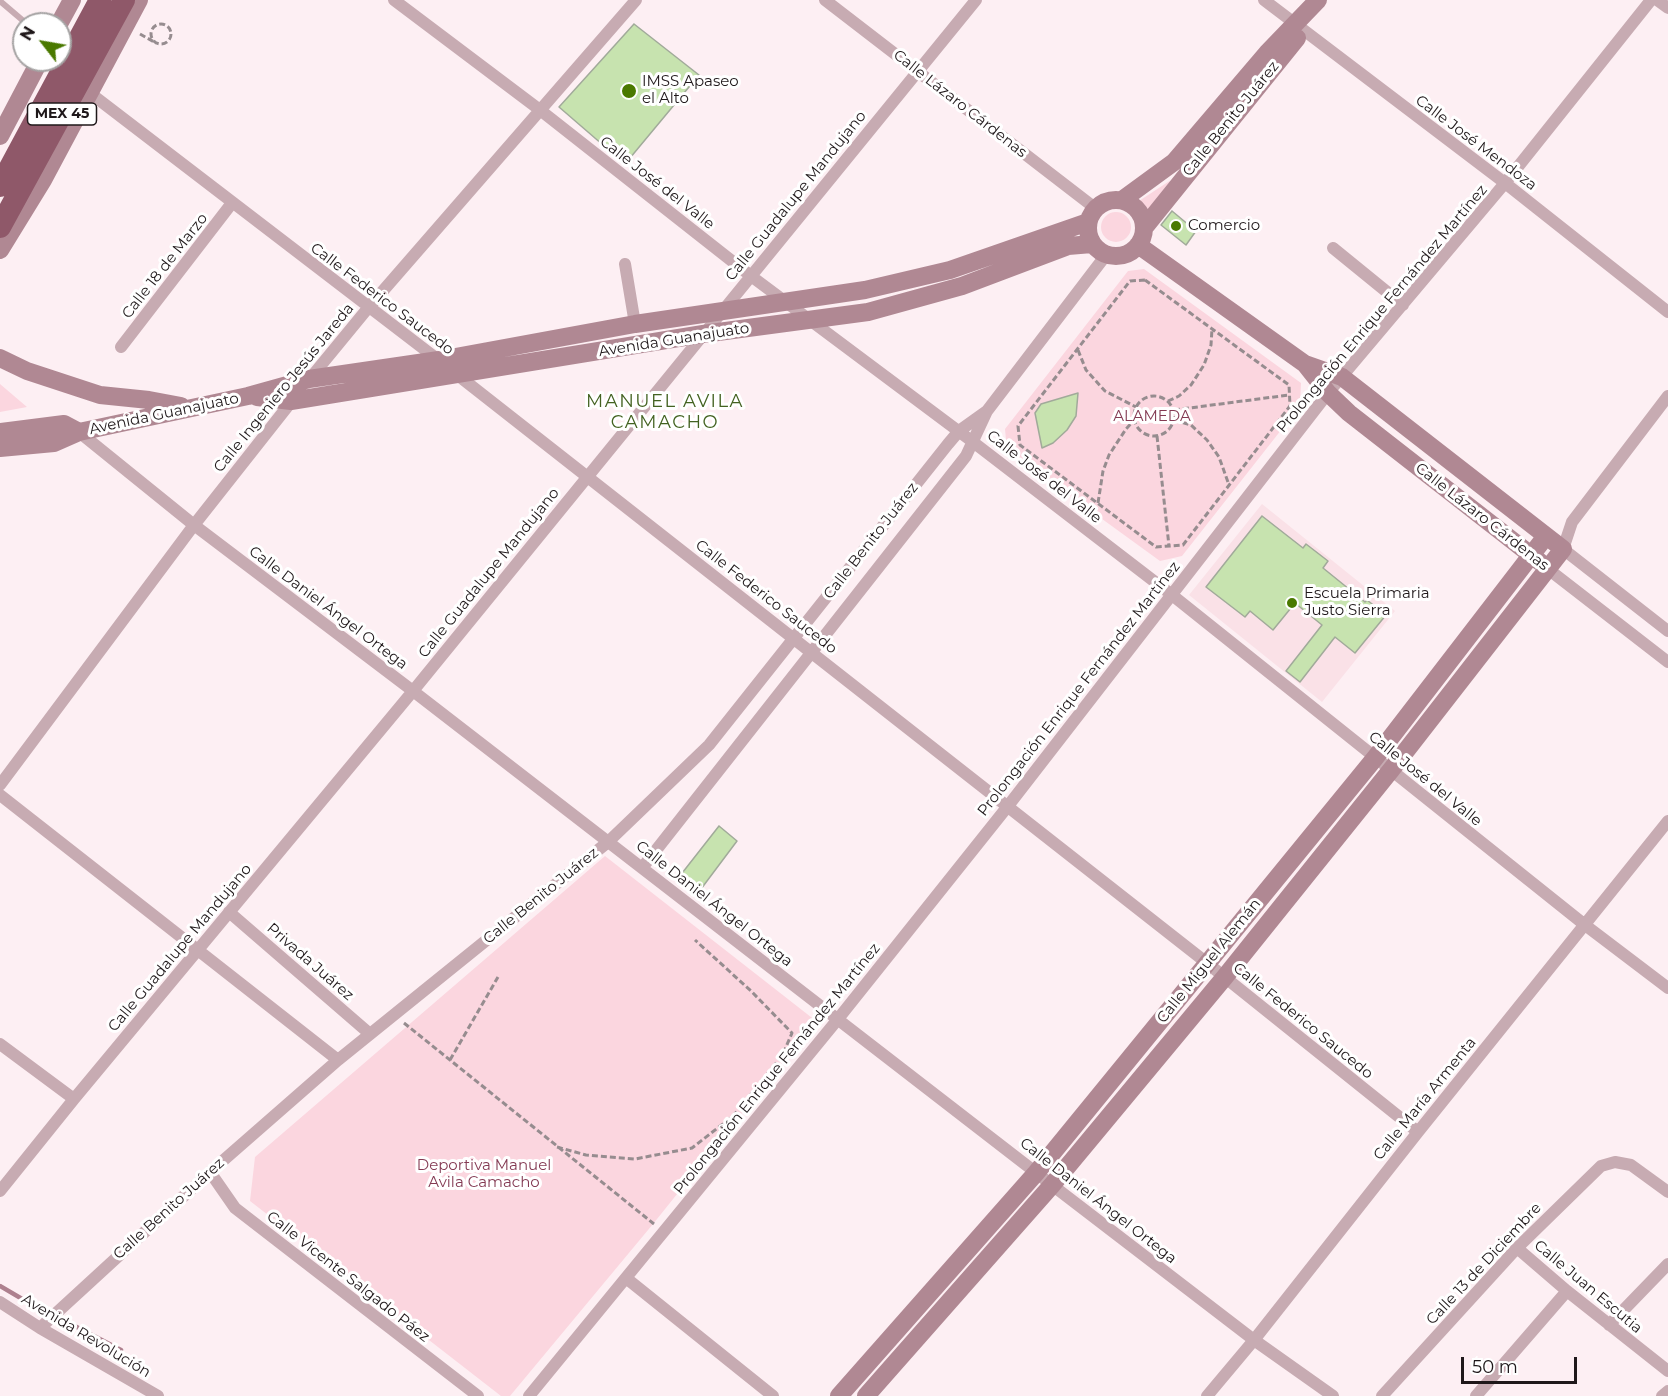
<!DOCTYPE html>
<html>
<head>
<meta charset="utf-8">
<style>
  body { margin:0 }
  #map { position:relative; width:1668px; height:1396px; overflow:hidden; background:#fdeff3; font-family:Montserrat,sans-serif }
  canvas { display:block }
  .north { position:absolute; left:12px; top:12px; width:60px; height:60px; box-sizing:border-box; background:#fff; border:2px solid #a5a3a3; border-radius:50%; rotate:301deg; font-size:16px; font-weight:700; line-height:24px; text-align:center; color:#1f181a }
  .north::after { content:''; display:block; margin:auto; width:21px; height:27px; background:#4a7900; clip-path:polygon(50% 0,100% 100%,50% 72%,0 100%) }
  .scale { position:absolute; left:1461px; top:1357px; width:116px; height:27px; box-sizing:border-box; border:3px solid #1f181a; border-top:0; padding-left:8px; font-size:18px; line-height:21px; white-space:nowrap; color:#1f181a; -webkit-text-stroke:4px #fff; paint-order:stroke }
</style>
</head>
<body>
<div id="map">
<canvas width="1668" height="1396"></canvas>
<div class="north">N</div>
<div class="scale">50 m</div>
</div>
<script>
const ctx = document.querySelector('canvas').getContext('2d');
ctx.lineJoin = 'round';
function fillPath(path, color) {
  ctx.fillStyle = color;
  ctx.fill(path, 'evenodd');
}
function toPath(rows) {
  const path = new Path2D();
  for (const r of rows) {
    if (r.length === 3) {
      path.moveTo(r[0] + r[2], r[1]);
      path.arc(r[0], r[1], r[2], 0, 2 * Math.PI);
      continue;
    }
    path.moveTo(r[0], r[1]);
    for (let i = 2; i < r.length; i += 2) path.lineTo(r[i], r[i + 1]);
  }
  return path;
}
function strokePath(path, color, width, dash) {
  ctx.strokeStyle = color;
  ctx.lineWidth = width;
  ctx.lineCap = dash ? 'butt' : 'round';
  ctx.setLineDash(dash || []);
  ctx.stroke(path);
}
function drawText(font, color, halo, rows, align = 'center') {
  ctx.font = font + ' Montserrat,sans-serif';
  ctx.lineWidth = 6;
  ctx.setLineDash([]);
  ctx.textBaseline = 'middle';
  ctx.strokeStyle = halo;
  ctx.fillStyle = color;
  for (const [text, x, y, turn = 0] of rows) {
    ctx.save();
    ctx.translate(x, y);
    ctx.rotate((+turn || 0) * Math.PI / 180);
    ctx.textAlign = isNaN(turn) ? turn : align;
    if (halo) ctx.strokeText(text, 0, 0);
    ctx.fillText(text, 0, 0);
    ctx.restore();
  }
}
fillPath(toPath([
  [1262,504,1395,611,1322,702,1189,595]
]), '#fae1e7');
fillPath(toPath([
  [1171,180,1147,211,1139,201],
  [1116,227,15],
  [1144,269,1301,383,1300,406,1182,556,1160,561,1007,450,1005,429,1128,271],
  [0,384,27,407,0,412],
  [605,856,816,1021,653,1224,510,1396,501,1396,250,1201,255,1157]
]), '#fbd6df');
strokePath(toPath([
  [0,1286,29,1303],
  [67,1322,121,1350]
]), '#ae808e', 4.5);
const building = toPath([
  [634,24,699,75,625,164,559,107,634,24],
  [1172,211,1196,231,1186,245,1161,225,1172,211],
  [1078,393,1076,416,1067,430,1053,443,1042,448,1035,413,1041,404,1078,393],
  [1262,516,1303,548,1306,544,1328,561,1323,568,1365,602,1367,600,1386,615,1355,653,1335,637,1300,682,1286,671,1322,625,1295,603,1273,630,1250,611,1245,617,1206,587,1262,516],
  [719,826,737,841,698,893,679,877,719,826]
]);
fillPath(building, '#c7e3af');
strokePath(building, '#a1aa9a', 1.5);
strokePath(toPath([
  [161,34,10],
  [140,34,156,43],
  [1145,280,1289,385,1290,406,1183,545,1156,547,1020,445,1018,426,1130,281,1145,280],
  [1078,350,1086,370,1105,391,1136,407],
  [1154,416,20],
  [1168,401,1179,396,1191,385,1204,365,1211,345,1212,329],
  [1174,410,1289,395],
  [1174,420,1191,425,1207,440,1219,457,1229,485],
  [1157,436,1169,546],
  [1098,503,1103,471,1109,455,1126,429,1134,420],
  [404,1023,654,1224],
  [450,1060,498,977],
  [557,1147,586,1155,635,1159,692,1148,733,1116,782,1056,792,1033,751,991,695,940]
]), '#968c8f', 3, [6, 3]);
strokePath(toPath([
  [0,1,27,24]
]), '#c7abb2', 6);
strokePath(toPath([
  [394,0,540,110,751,276,973,442,1172,595,1585,925,1668,988],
  [825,0,1095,208],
  [1264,0,1505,183,1668,312],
  [1657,0,1668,8],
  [90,93,441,362],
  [1333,248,1403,305],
  [625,264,635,324],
  [121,347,232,203],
  [455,373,1207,963,1418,1132],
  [308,381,368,308,636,0],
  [1668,396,1572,522,1563,549,1668,631],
  [79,432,194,525,413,691,1052,1185,1254,1340,1333,1396],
  [1548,569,1668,662],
  [0,785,194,525,295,397],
  [0,795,338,1060],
  [642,868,966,456,987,411,1106,255],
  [229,912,370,1034],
  [0,1044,74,1099],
  [210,1172,235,1208,478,1396],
  [0,1191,74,1099,413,691,976,0],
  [1517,1248,1567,1291,1668,1371],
  [626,1278,773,1396],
  [0,1302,40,1328,158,1396],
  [1609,1325,1668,1264],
  [40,1328,210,1172,338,1060,608,842,709,745,948,444,959,431,987,411],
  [529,1396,838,1019,1008,806,1328,393,1505,183,1651,0],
  [1207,1396,1254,1340,1418,1132,1668,821],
  [1382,1396,1517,1248,1601,1166,1615,1162,1631,1165,1668,1192],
  [1476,1396,1567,1291],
  [1662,1396,1668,1391]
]), '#c7abb2', 12);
strokePath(toPath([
  [59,24,72,0],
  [0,136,40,60],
  [1116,228,28],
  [1122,200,1174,162,1267,53,1318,0],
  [1144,228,1297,38],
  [1138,245,1305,364,1328,393,1349,413,1540,562],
  [0,250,43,180,139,0],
  [0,358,27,371,100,395,149,400,181,406],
  [257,397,291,401,703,334,868,312,962,286,1068,246,1092,244],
  [0,432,64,424,79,432],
  [0,448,54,443,79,432,248,396,309,379,439,360,635,324,865,290,950,270,1088,222],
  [839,1396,1036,1173,1375,758,1546,536],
  [866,1396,1052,1185,1224,978,1391,770,1563,549,1342,377,1305,364]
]), '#b08893', 18);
strokePath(toPath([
  [0,186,100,0],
  [0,227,124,0]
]), '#8f5869', 22);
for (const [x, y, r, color] of [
  [629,91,8,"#4a7900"],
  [1176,226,6,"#4a7900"],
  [1292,603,6,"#4a7900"]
]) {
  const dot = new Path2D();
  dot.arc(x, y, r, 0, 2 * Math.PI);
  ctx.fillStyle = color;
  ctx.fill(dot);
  strokePath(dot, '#fff', 2);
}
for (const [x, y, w] of [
  [62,114,69]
]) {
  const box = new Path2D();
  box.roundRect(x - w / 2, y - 11, w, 22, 4.5);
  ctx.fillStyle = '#fff';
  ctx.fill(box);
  strokePath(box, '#1f181a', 1.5);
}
drawText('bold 14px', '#1f181a', null, [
  ["MEX 45",62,114]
]);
drawText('15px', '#1f181a', '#fff', [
  ["IMSS Apaseo",642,82],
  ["el Alto",642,99],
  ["Comercio",1188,226],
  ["Escuela Primaria",1304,594],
  ["Justo Sierra",1304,611]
], 'left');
drawText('15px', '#1f181a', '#fff', [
  ["Calle Lázaro Cárdenas",960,104,38],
  ["Calle Benito Juárez",1231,119,-51],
  ["Calle José Mendoza",1476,143,37],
  ["Calle José del Valle",657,183,38],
  ["Calle Guadalupe Mandujano",796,196,-51],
  ["Calle 18 de Marzo",165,266,-52],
  ["Calle Federico Saucedo",382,299,37],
  ["Prolongación Enrique Fernández Martínez",1382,309,-50],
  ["Avenida Guanajuato",674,340,-9],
  ["Calle Ingeniero Jesús Jareda",284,388,-51],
  ["Avenida Guanajuato",164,414,-12],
  ["Calle José del Valle",1044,477,38],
  ["Calle Lázaro Cárdenas",1482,517,38],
  ["Calle Benito Juárez",871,541,-52],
  ["Calle Guadalupe Mandujano",489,573,-51],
  ["Calle Federico Saucedo",766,597,38],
  ["Calle Daniel Ángel Ortega",328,608,37],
  ["Prolongación Enrique Fernández Martínez",1079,689,-52],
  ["Calle José del Valle",1425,779,39],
  ["Calle Benito Juárez",541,896,-39],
  ["Calle Daniel Ángel Ortega",714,904,38],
  ["Calle Guadalupe Mandujano",180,948,-50],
  ["Calle Miguel Alemán",1209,961,-51],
  ["Privada Juárez",310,962,41],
  ["Calle Federico Saucedo",1303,1021,39],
  ["Prolongación Enrique Fernández Martínez",777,1069,-51],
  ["Calle María Armenta",1425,1099,-51],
  ["Calle Daniel Ángel Ortega",1098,1201,38],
  ["Calle Benito Juárez",169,1209,-42],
  ["Calle 13 de Diciembre",1484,1264,-47],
  ["Calle Vicente Salgado Páez",348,1277,38],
  ["Calle Juan Escutia",1588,1287,40],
  ["Avenida Revolución",86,1336,31]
]);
drawText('15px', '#843a53', '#fff', [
  ["ALAMEDA",1152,417],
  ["Deportiva Manuel",484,1166],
  ["Avila Camacho",484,1183]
]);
ctx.letterSpacing = '1.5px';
drawText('18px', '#436221', '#fff', [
  ["MANUEL AVILA",665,402],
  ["CAMACHO",665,423]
]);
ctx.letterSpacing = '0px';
</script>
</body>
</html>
